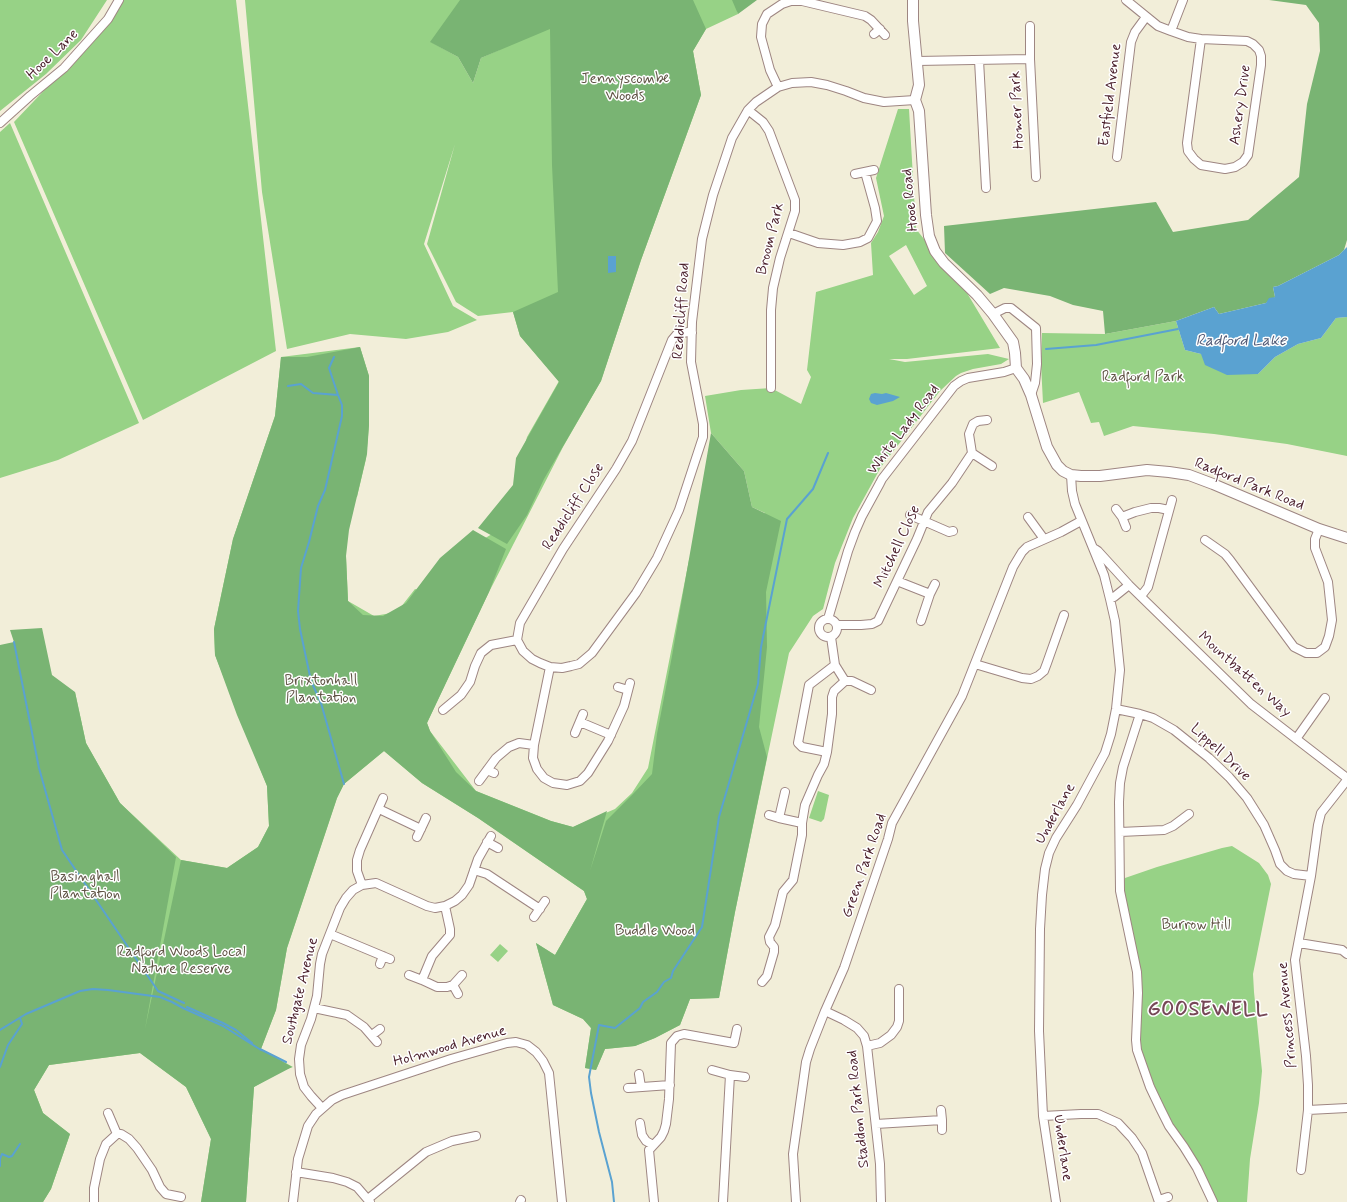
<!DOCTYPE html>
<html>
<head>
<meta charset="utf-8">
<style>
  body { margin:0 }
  canvas { display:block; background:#f2eed9 }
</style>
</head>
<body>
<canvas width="1347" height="1202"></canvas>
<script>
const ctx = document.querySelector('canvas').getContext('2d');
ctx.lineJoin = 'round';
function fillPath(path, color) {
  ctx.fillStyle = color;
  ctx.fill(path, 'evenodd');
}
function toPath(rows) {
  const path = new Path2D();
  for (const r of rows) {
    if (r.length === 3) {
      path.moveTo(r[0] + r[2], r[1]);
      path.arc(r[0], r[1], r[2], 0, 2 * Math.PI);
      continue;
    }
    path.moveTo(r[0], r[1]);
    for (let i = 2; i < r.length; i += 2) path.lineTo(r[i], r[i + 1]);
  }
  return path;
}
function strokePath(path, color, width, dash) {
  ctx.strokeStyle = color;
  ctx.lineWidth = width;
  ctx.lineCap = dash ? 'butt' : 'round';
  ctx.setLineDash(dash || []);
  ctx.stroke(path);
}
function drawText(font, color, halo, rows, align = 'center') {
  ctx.font = font + ' Mynerve,sans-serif';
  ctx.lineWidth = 3;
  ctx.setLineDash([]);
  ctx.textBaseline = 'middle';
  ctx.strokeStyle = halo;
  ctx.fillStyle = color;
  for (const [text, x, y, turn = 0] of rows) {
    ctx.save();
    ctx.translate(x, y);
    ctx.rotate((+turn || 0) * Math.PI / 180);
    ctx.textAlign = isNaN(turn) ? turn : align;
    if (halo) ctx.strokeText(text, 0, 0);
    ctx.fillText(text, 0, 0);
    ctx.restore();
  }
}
fillPath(toPath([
  [0,0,107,0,81,40,46,74,0,111],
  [122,0,236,0,276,351,143,420,14,122,111,20],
  [245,0,753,0,737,10,738,14,706,29,693,51,701,95,641,260,601,381,563,447,489,592,427,723,430,731,476,791,551,821,573,827,615,809,632,793,648,768,689,560,761,526,765,513,752,507,744,471,711,433,705,396,741,390,771,388,801,404,811,377,807,370,816,292,873,275,871,243,878,232,884,216,876,178,898,109,909,109,916,229,967,293,1000,348,907,359,889,359,905,362,988,354,1009,359,1001,364,973,369,961,373,956,376,940,391,881,467,853,518,835,563,823,609,813,616,789,653,735,912,719,998,690,999,680,1025,655,1038,635,1046,605,1049,596,1070,585,1068,591,1028,583,1019,553,1005,536,943,555,955,587,899,584,891,478,818,422,783,384,751,344,784,337,798,287,948,276,1010,261,1049,293,1067,281,1071,254,1087,246,1202,201,1202,211,1139,186,1087,140,1053,49,1065,34,1090,43,1113,70,1134,51,1189,43,1202,0,1202,0,893,75,692,86,743,120,803,181,860,227,868,258,847,269,826,267,786,215,655,214,629,233,539,275,416,281,357,360,347,369,376,369,425,366,459,357,497,326,494,346,556,348,601,374,616,397,612,415,589,428,593,482,540,502,528,527,437,559,381,520,336,513,312,478,316,456,302,427,244,455,144,424,244,453,306,477,320,448,332,406,339,350,334,287,349,262,192],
  [431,42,499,50,481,58,473,83,458,57],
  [906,245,927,286,914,295,889,256],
  [10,123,139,423,58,460,0,478,0,132],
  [1347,317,1347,456,1287,444,1214,434,1133,426,1104,436,1099,422,1091,423,1079,392,1043,403,1041,364,1042,333,1105,334,1176,321,1185,350,1201,354,1258,374,1275,357,1298,344,1321,338,1336,318],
  [818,791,829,795,824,819,821,822,809,818],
  [1232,846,1259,863,1268,875,1271,884,1253,974,1254,992,1262,1071,1259,1103,1250,1159,1247,1202,1215,1202,1173,1127,1160,1101,1140,1050,1139,1041,1140,1008,1122,885,1125,878,1157,867,1222,848],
  [500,944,508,951,498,962,490,955]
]), '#97d286');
fillPath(toPath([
  [460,0,693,0,706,29,693,51,701,95,641,260,601,381,544,479,527,515,507,544,478,528,513,485,516,458,559,382,520,336,513,312,558,292,552,165,550,29,481,58,473,83,458,57,430,42],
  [732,0,757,0,738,14],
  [1269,0,1347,0,1347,240,1344,250,1339,255,1278,286,1273,287,1275,297,1266,303,1219,314,1214,307,1176,321,1105,334,1103,311,1073,305,1050,296,1004,288,990,294,945,253,944,226,1156,202,1173,232,1248,220,1299,177,1307,104,1320,51,1319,23,1306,5],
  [360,347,369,376,369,425,367,454,349,530,346,556,348,601,363,615,383,616,406,603,440,558,473,530,506,549,489,592,427,723,430,731,456,772,476,791,551,821,573,827,607,811,590,871,606,821,633,794,652,774,657,734,672,656,711,433,744,471,752,507,781,521,766,592,767,647,759,727,767,757,735,912,719,998,690,999,680,1025,655,1038,635,1046,605,1049,596,1070,585,1068,591,1028,583,1019,553,1005,536,943,555,955,587,899,584,891,478,818,422,783,384,751,344,784,337,798,287,948,276,1010,261,1049,292,1067,254,1087,246,1202,201,1202,211,1139,186,1087,140,1053,49,1065,34,1090,43,1113,70,1134,51,1189,43,1202,0,1202,0,645,14,642,10,630,42,628,52,675,75,692,86,743,120,803,176,857,145,1029,181,860,227,868,258,847,269,826,267,786,237,715,215,655,214,629,233,539,275,416,281,357,307,357]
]), '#79b473');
fillPath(toPath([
  [1347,247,1347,317,1336,318,1321,338,1298,344,1275,357,1258,374,1227,375,1205,365,1201,354,1185,350,1176,321,1214,307,1219,314,1266,303,1269,298,1275,297,1273,287,1278,286,1339,255],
  [608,256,616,256,616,272,608,273],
  [875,393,882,394,886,393,900,397,893,401,877,405,871,403,869,399,871,394]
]), '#5aa2d1');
strokePath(toPath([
  [1046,349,1096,345,1178,329],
  [334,357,329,368,338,395,342,405,342,416,325,490,318,506,309,542,301,568,298,611,300,629,311,681,321,703,344,784],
  [288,386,301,384,313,393,338,395],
  [14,642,39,768,62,850,158,991,184,1003],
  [187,1007,223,1023,236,1030,252,1043],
  [0,1030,26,1014,80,991,93,989,108,990,160,997,172,1002,183,1008,223,1026,261,1050],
  [260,1049,286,1062],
  [0,1067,8,1045,22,1024,20,1018],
  [0,1166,0,1159,2,1154,9,1157,12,1156,20,1144],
  [614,1202,612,1182,599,1132,591,1093,589,1077,599,1025,615,1028,640,1008,643,1002,657,992,664,982,671,978,673,971,702,927,719,817,758,684,761,647,787,519,813,489,828,453]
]), '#5aa2d1', 2);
const minor = toPath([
  [1126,0,1158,26,1171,31,1188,37,1201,39,1247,41,1253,44,1259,50,1261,56,1261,65,1248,155,1243,162,1235,167,1225,169,1201,165,1194,159,1188,151,1187,143,1201,39],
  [1030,26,1030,59],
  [1171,31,1183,0],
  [874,34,880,29],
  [979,60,986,188],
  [917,61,1030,59,1036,177],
  [778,87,770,70,761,37,762,24,767,14,782,4,791,1,802,1,865,16,871,20,885,35],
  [748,110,763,122,769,131,795,200,795,211,780,258,773,288,771,310,771,388],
  [0,123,30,96,64,68,108,19,119,0],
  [1117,157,1131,42,1135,32,1146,17],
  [855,174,874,170],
  [789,233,818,243,843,245,860,242,868,238,877,221,875,208,865,172],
  [993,314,1005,308,1011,308,1036,328,1037,364,1035,383,1031,395],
  [692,333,688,332,677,334,672,340,632,441,616,469,563,549,520,623,517,640,523,651,532,659,540,663,550,667,562,668,571,666,579,664,592,653,636,593,657,558,679,510,703,437,703,424,691,362,692,322,702,239,713,195,732,138,748,110,756,102,778,87,792,83,811,82,827,85,846,91,864,98,884,102,915,100],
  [972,453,992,466],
  [1116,509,1122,517,1135,512,1151,508,1159,508,1169,510],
  [910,515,949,532,953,531],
  [1028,517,1044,539],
  [1122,517,1126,527],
  [1205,540,1225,554,1230,560,1294,647,1306,653,1317,653,1325,647,1329,636,1332,620,1328,582,1315,548,1315,539,1319,529],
  [1095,549,1098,551,1129,585,1251,704,1347,778],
  [897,581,930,594,921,621],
  [930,594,935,584],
  [1141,596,1148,587,1172,500],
  [1110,599,1114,597,1129,585],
  [828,628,9],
  [828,619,848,551,855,532,862,516,880,483,882,479,954,386,961,381,968,378,1004,372,1016,368],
  [837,625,861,625,872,624,878,621,917,539,928,512,952,483,972,453,969,434,973,424,978,421,987,420],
  [975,664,1022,678,1031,679,1038,676,1044,671,1047,663,1064,615],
  [550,667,534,745,533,758,537,769,544,778,553,783,567,785,580,781,588,773,608,741,624,706,630,683],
  [845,681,852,681,871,690],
  [618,687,628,690],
  [1116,709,1140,714,1153,718,1174,730,1209,758,1229,777,1247,798,1264,825,1275,850,1280,864,1287,871,1294,874,1311,876],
  [443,710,461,695,470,682,475,666,481,653,491,645,517,640],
  [1140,714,1123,767,1120,783,1119,802,1120,891,1137,972,1138,993,1136,1040,1137,1050,1150,1087,1160,1108,1169,1126,1184,1147,1197,1168,1213,1202],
  [580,722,611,735],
  [575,733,583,714],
  [1296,739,1325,698],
  [827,752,832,714,832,697,834,691,845,681,835,665],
  [487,770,494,773],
  [479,781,496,758,509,747,519,743,534,745],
  [785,792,779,818,802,823],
  [379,809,421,829],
  [769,815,779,818],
  [1120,832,1164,830,1173,826,1189,814],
  [417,837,426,818],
  [487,842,498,848],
  [474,870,487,874,496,880,540,909],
  [362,885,357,871,357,860,360,850,383,798],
  [445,906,450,929,450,935,432,956,422,980,437,987,447,987,453,985,462,975],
  [534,917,545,901],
  [330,934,390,959],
  [1299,943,1342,950,1347,954],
  [380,964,383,956],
  [409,975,422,980],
  [762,982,767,976,774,952,774,947,770,942,769,937,775,925,783,892,793,880,802,835,802,823,805,805,818,775,824,764,827,752,802,747,798,743,809,685,835,665,831,637],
  [453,985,458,994],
  [314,1008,347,1015,364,1027,377,1042],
  [825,1011,844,1020,857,1028,864,1036,867,1046,880,1164,881,1202],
  [372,1035,380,1029],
  [867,1046,880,1043,891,1035,897,1027,899,1021,899,989],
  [712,1070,730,1075,723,1202],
  [639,1074,641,1087],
  [730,1075,745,1077],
  [628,1088,670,1085],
  [322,1108,311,1096,304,1087,300,1074,299,1059,301,1045,311,1019,317,996,320,964,322,954,340,908,346,898,353,890,362,885,376,883,427,906,435,908,445,906,455,901,462,895,469,885,478,859,491,836],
  [941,1110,942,1120],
  [1308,1110,1347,1108],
  [108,1113,117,1134,121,1134,129,1139,137,1148,152,1170,160,1187,166,1194,181,1197],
  [1043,1116,1081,1114,1098,1114,1118,1123,1132,1138,1142,1153,1159,1202],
  [640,1123,642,1135,646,1141,653,1145],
  [876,1124,942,1120,942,1130],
  [1301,1170,1308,1110,1308,1085,1306,1056,1295,960,1311,876,1318,825,1321,813,1347,780],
  [296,1172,333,1178,347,1182,357,1187,370,1202],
  [368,1199,426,1152,452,1141,476,1136],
  [1159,1200,1168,1197],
  [94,1202,94,1188,100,1159,106,1144,117,1134],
  [293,1202,298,1159,308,1126,316,1114,332,1100,342,1095,451,1059,507,1043,516,1042,527,1045,536,1052,543,1061,549,1073,562,1202],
  [520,1202,521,1200],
  [654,1202,649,1150,661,1137,664,1131,666,1124,669,1099,671,1043,677,1036,684,1034,734,1043,737,1029],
  [796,1202,793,1154,806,1062,810,1049,825,1011,844,968,888,839,892,823,962,696,1013,567,1022,552,1027,547,1061,532,1081,521],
  [1056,1202,1043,1116,1039,1031,1040,929,1042,895,1045,869,1049,853,1056,838,1077,805,1105,753,1111,734,1116,709,1120,670,1115,621,1110,599,1104,575,1075,504,1072,491,1071,475]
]);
const tertiary = toPath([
  [913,0,913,21,919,85,915,100,919,111,926,215,929,236,935,251,944,263,977,295,993,314,1013,342,1015,353,1016,368,1024,379,1031,395,1047,447,1057,465,1063,471,1071,475,1081,476,1100,476,1147,470,1169,472,1189,475,1213,484,1319,529,1347,538]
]);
strokePath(minor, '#9e8682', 10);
strokePath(tertiary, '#9e8682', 12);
strokePath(minor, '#fff', 8);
strokePath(tertiary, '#fff', 10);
drawText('15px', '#4a1f2b', '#fff', [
  ["Hooe Lane",53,55,-44],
  ["Eastfield Avenue",1111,95,-83],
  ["Ashery Drive",1241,105,-82],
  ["Homer Park",1018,110,-93],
  ["Hooe Road",911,200,-96],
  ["Broom Park",771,239,-76],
  ["Reddicliff Road",682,311,-86],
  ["White Lady Road",904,430,-53],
  ["Radford Park Road",1249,485,22],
  ["Reddicliff Close",574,507,-57],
  ["Mitchell Close",898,547,-65],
  ["Mountbatten Way",1244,675,42],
  ["Lippell Drive",1220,753,43],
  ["Underlane",1056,814,-61],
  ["Green Park Road",865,866,-71],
  ["Southgate Avenue",301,991,-76],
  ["Princess Avenue",1288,1015,-95],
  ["Holmwood Avenue",450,1047,-16],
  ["Staddon Park Road",859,1109,-96],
  ["Underlane",1062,1148,82]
]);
drawText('15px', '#615546', '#fff', [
  ["Jennyscombe",625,80],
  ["Woods",625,97],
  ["Radford Park",1143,378],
  ["Brixtonhall",321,682],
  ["Plantation",321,699],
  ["Basinghall",85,878],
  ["Plantation",85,895],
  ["Burrow Hill",1196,926],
  ["Buddle Wood",655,932],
  ["Radford Woods Local",181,953],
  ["Nature Reserve",181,970]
]);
drawText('italic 16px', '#515a76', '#fff', [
  ["Radford Lake",1241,342]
]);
ctx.letterSpacing = '1px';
drawText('bold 19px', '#764857', '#fff', [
  ["GOOSEWELL",1208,1011]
]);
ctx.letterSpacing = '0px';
</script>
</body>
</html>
